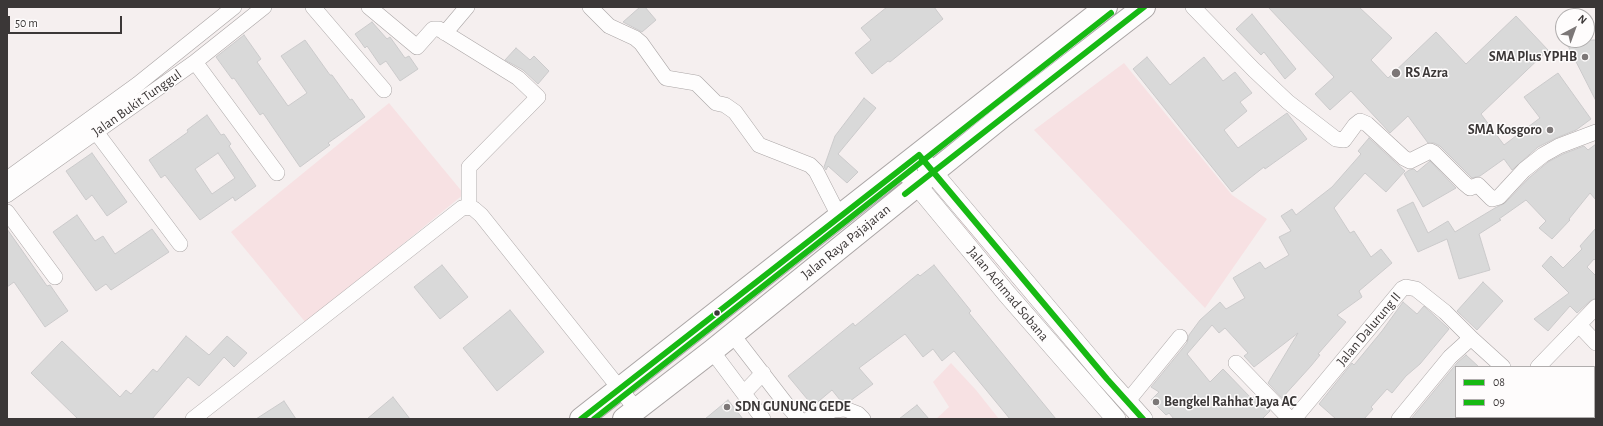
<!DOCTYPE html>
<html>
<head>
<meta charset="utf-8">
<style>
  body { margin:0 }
  #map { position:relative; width:1603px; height:426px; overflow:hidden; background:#f5efef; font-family:"Alegreya Sans",sans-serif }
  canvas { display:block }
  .frame { position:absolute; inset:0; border:8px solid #3b3737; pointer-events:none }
  .legend { position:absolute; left:1455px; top:366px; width:140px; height:52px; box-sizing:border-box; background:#fefcfc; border:1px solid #b0adad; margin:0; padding:5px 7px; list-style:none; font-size:12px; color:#3b3737 }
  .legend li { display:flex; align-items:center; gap:8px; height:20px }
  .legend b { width:20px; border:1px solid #b0adad }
  .north { position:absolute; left:1555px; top:8px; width:40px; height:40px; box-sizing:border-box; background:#fefcfc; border:1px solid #b0adad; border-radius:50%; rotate:41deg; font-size:11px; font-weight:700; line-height:16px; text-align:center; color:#3b3737 }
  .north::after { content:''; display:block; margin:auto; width:14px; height:18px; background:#7c7777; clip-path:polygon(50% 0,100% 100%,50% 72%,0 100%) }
  .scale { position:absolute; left:8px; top:16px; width:114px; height:18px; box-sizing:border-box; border:2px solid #3b3737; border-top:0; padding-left:5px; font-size:12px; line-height:14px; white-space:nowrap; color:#3b3737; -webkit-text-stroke:3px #fefcfc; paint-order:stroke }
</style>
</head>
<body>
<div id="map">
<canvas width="1603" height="426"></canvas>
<div class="frame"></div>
<ul class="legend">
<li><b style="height:5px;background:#17b913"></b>08</li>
<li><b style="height:5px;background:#17b913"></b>09</li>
</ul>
<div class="north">N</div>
<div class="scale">50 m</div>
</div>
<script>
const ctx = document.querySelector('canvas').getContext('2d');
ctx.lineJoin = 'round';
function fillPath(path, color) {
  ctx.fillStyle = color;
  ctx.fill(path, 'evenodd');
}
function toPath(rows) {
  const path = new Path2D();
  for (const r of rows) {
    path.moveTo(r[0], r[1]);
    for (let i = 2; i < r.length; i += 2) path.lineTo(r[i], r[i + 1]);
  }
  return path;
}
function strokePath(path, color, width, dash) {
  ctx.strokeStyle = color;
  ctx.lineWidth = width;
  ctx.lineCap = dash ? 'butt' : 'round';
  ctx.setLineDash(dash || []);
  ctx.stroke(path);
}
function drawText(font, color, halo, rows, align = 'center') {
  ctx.font = font + ' "Alegreya Sans",sans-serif';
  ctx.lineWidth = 3;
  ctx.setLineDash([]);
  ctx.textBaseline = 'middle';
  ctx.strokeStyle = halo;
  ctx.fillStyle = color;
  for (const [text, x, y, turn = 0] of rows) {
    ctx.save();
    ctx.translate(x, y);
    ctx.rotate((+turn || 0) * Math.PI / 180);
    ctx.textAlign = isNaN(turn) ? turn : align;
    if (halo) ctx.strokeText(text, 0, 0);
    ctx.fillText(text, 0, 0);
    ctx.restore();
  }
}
fillPath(toPath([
  [1124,63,1232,195,1267,219,1205,308,1034,130],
  [389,103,464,194,306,323,231,232],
  [957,216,1089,372,958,219],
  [951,363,976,390,999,419,936,419,949,407,933,382]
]), '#f7e1e3');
const building = toPath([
  [640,7,645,7,656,20,642,32,623,22,640,7],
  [887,7,934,7,943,19,890,62,888,61,872,74,855,53,871,40,861,28,887,7],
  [1268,7,1359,7,1392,38,1371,60,1388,78,1436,32,1466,64,1516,16,1548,50,1481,114,1504,145,1540,118,1524,97,1558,73,1591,119,1576,130,1556,138,1538,147,1512,170,1504,159,1480,176,1472,178,1440,146,1434,143,1428,143,1408,116,1390,133,1351,91,1330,110,1315,94,1334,77,1268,7],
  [1252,14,1296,69,1285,79,1264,52,1261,55,1236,29,1252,14],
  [372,22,387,39,390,37,405,58,409,56,418,69,400,81,386,61,380,65,367,46,365,48,355,34,372,22],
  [244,35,261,59,257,62,288,106,307,93,281,56,305,40,330,75,332,75,350,100,352,99,365,117,328,143,330,145,300,167,263,113,260,115,234,78,232,79,216,57,244,35],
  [1565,40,1596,40,1596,101,1565,40],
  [516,48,530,60,534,56,549,71,538,84,523,70,505,60,516,48],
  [1147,57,1170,85,1204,57,1223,81,1235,72,1252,93,1240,102,1247,111,1224,130,1238,148,1287,113,1307,139,1265,169,1264,167,1232,192,1133,69,1147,57],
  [864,98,876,108,838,154,858,172,847,183,828,166,826,170,824,167,835,136,864,98],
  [207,115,221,135,224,134,231,144,229,146,256,186,235,201,233,197,200,220,165,175,161,178,149,160,188,132,187,130,207,115],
  [218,153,235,178,212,194,195,169,218,153],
  [1369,138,1405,171,1386,192,1365,173,1334,208,1350,233,1354,231,1371,257,1381,249,1392,263,1359,291,1362,297,1337,315,1346,322,1318,354,1320,355,1311,366,1282,398,1268,383,1298,333,1254,367,1244,356,1248,353,1225,328,1219,333,1212,325,1187,354,1210,382,1223,369,1251,398,1253,397,1257,400,1258,399,1270,411,1262,419,1174,419,1169,413,1166,415,1151,400,1159,392,1151,387,1187,343,1189,335,1200,320,1220,302,1226,309,1245,298,1233,278,1260,262,1265,269,1289,255,1279,237,1291,231,1281,216,1292,209,1296,215,1332,187,1361,154,1358,151,1369,138],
  [1596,144,1596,200,1590,193,1569,219,1570,220,1552,239,1539,228,1546,221,1526,200,1499,219,1501,220,1479,234,1490,270,1459,279,1447,239,1418,252,1397,210,1413,202,1428,233,1448,221,1455,232,1495,208,1505,203,1530,177,1548,162,1563,154,1584,146,1588,150,1596,144],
  [92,153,127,202,107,216,92,195,86,200,66,171,92,153],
  [1430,161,1456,188,1423,207,1404,174,1409,170,1414,169,1417,172,1430,161],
  [77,215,95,241,103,236,115,254,152,229,169,252,111,290,106,284,96,291,53,232,77,215],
  [1596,228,1596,261,1594,259,1587,267,1596,276,1596,298,1590,301,1577,313,1570,306,1548,331,1534,319,1569,293,1542,266,1551,256,1563,268,1582,249,1580,246,1596,228],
  [7,229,47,286,50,285,68,311,45,327,14,282,7,287,7,229],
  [442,265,468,297,440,319,414,287,442,265],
  [934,265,971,311,969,313,1056,419,1010,419,954,351,942,361,933,349,923,357,905,334,859,368,873,384,850,401,840,400,832,390,813,406,788,376,853,323,855,326,918,274,920,276,934,265],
  [1483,282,1503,301,1477,330,1457,311,1483,282],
  [1403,302,1417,314,1424,306,1449,329,1420,364,1406,376,1392,393,1387,389,1371,407,1373,409,1364,419,1336,419,1319,404,1352,363,1354,365,1382,331,1403,302],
  [510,310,544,352,497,391,463,348,510,310],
  [186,336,209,355,227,336,247,353,234,367,224,357,199,386,188,377,152,419,78,419,31,373,62,341,120,397,126,390,131,394,153,369,157,372,186,336],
  [1466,355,1479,367,1456,367,1456,419,1411,419,1457,363,1466,355],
  [393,397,410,419,367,419,393,397],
  [728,400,743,419,705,419,728,400],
  [284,401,296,419,256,419,284,401],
  [917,405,929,419,899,419,917,405]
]);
fillPath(building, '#d9d9d9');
strokePath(building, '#cbcacb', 1);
const minor = toPath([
  [313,7,384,90],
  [369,7,417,47,433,29,439,29,518,78,538,97,469,167,469,207],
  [590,7,609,26,635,38,641,43,666,78,696,83,716,103,725,105,735,112,759,145,810,165,816,171,839,216],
  [1193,7,1254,70,1288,102,1336,139,1344,140,1355,125,1360,121,1367,124,1404,158,1410,161,1430,151,1434,153,1464,183,1470,188,1478,185,1492,199,1499,197,1524,170,1543,155,1559,146,1596,132],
  [445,33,467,7],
  [195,62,277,173],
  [96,132,180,244],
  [7,179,138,84,234,7],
  [7,195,195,62,264,7],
  [7,212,55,277],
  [1579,325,1596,343],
  [732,334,786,404,799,419],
  [712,351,763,419],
  [1236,363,1290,419],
  [1538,367,1596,307],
  [744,393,763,373],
  [1127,402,1180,337],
  [1557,417,1559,419],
  [193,419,462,208,469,207,474,209,481,215,636,409],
  [809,419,834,410,845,409,858,414,863,419],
  [1294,419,1402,289,1406,287,1416,289,1445,312,1471,338],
  [1399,419,1450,357,1471,338,1503,367],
  [1495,419,1497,417]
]);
const major = toPath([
  [923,161,1107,379,1143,419],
  [902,167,1007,294,1116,419]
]);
const highway = toPath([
  [581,419,1106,7],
  [624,419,712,351,1003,116,1144,7]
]);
strokePath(minor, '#aaa5a5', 16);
strokePath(major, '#aaa5a5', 20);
strokePath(highway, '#aaa5a5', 24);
strokePath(minor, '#fefdfd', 15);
strokePath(major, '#fefdfd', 19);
strokePath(highway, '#fefdfd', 22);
strokePath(toPath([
  [905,194,1144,7],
  [581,419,919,155,1107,379,1143,419]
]), '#17b913', 6);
strokePath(toPath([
  [594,419,1111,13]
]), '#17b913', 6);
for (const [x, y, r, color] of [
  [1585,57,4,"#7c7777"],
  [1396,73,5,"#7c7777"],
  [1550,130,4,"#7c7777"],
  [717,313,3.5,"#3b3737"],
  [1156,402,4,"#7c7777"],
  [727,407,4,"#7c7777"]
]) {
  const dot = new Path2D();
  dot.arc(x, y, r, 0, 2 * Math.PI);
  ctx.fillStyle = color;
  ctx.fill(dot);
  strokePath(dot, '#fefcfc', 1.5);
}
drawText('bold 14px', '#3b3737', '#fefcfc', [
  ["SMA Plus YPHB",1577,57,"right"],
  ["RS Azra",1405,73],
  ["SMA Kosgoro",1542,130,"right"],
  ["Bengkel Rahhat Jaya AC",1164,402],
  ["SDN GUNUNG GEDE",735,407]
], 'left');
drawText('14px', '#3b3737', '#fefcfc', [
  ["Jalan Bukit Tunggul",137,103,-35],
  ["Jalan Raya Pajajaran",846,242,-39],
  ["Jalan Achmad Sobana",1008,294,50],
  ["Jalan Dalurung II",1369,329,-50]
]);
</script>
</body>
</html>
